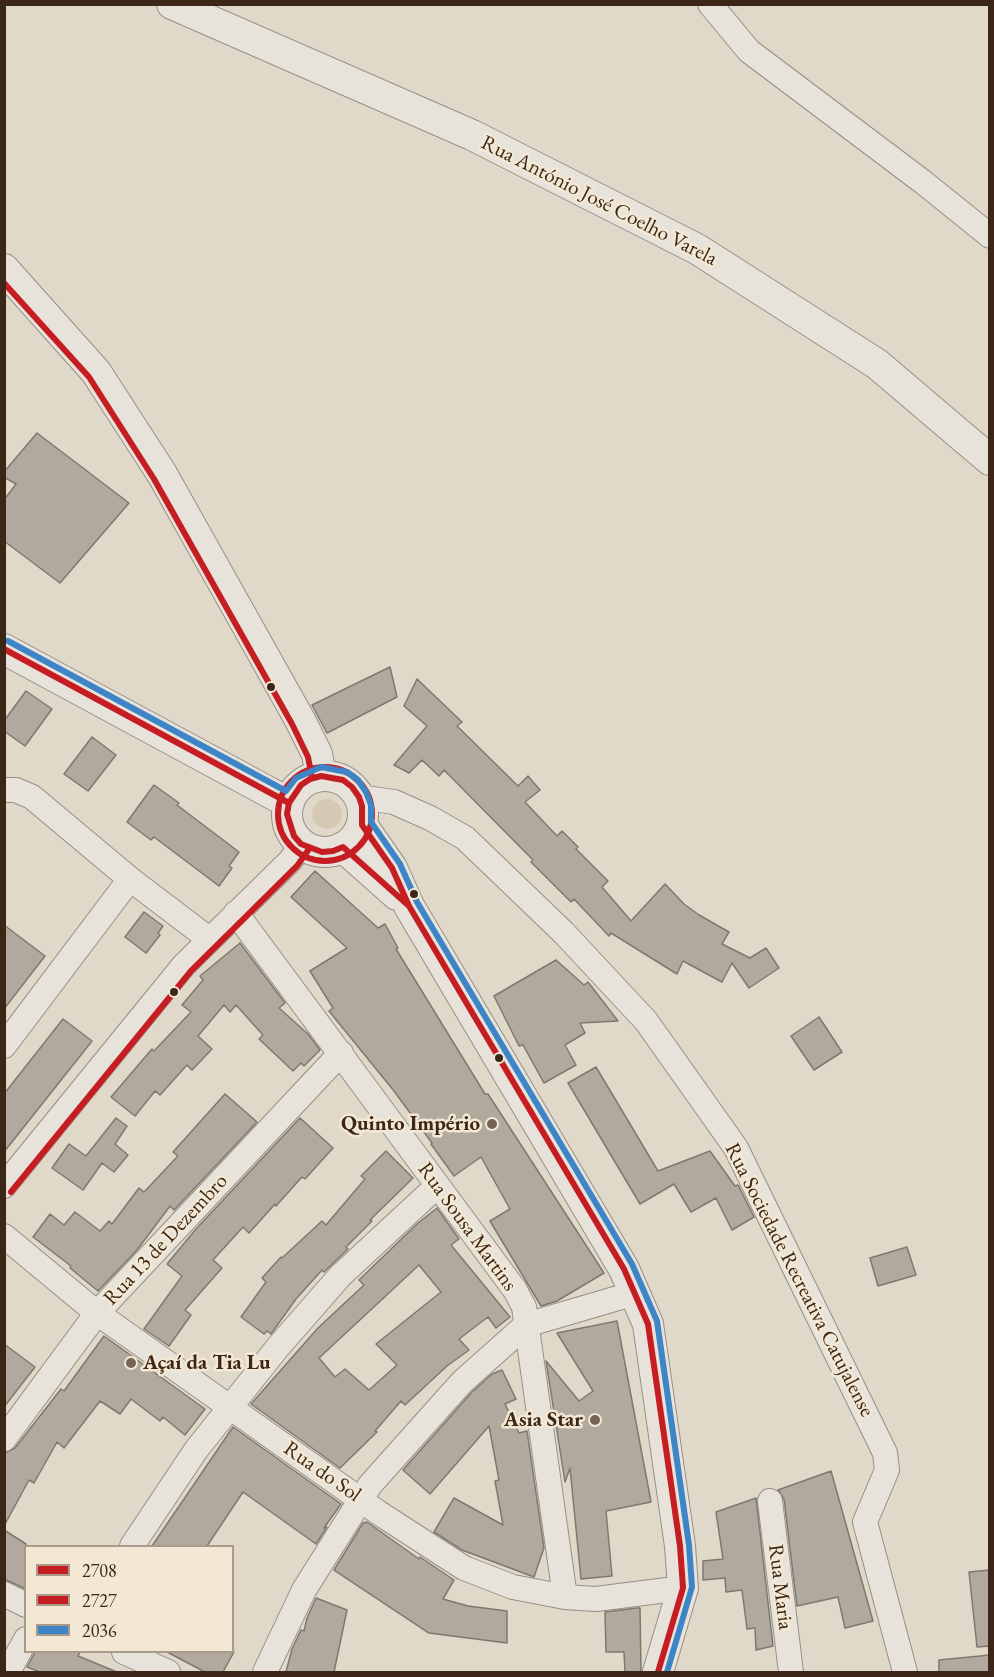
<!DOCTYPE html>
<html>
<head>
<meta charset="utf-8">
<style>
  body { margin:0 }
  #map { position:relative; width:994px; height:1677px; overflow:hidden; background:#e0d8c8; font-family:"EB Garamond",serif }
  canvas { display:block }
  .frame { position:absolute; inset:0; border:6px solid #3c2618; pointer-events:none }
  .legend { position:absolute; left:24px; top:1545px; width:210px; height:108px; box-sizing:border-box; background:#f2e8d4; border:2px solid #a99a89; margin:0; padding:8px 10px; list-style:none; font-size:18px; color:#3c2618 }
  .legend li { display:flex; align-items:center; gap:12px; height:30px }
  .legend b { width:30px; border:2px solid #a99a89 }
</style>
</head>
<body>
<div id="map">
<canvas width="994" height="1677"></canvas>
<div class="frame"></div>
<ul class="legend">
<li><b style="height:8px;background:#c61d23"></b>2708</li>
<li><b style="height:8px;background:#c61d23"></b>2727</li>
<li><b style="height:8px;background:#3d85c6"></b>2036</li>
</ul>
</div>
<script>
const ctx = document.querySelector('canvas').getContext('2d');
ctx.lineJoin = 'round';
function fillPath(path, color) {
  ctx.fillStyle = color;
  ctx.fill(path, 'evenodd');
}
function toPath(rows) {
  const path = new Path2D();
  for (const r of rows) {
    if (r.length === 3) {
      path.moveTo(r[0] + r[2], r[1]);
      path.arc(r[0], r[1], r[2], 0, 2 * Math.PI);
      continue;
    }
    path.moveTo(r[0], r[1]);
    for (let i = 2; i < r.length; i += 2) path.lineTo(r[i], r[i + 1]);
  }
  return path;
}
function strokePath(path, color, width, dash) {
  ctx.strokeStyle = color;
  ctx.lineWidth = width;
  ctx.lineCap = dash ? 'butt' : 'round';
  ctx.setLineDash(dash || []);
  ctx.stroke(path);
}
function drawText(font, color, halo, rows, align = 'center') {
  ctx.font = font + ' "EB Garamond",serif';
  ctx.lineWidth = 5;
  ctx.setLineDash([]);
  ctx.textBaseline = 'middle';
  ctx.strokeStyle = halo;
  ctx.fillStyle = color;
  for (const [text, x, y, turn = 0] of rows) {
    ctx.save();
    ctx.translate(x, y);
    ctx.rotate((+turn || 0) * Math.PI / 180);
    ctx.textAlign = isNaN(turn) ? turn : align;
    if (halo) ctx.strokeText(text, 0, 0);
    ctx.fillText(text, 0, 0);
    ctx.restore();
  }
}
fillPath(toPath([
  [327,814,15]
]), '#d6c9b3');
const building = toPath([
  [37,433,129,503,60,583,4,541,4,500,16,484,4,477,4,472,37,433],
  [390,667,397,697,327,733,312,705,390,667],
  [417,679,462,722,457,726,518,786,528,776,540,790,525,802,557,836,562,831,578,847,576,849,608,881,602,887,631,921,665,884,684,904,699,915,729,932,722,944,750,958,766,948,779,968,749,988,732,963,722,982,683,961,677,974,611,933,609,936,574,899,571,902,531,862,533,860,444,770,439,776,422,760,409,773,394,765,427,726,404,706,417,679],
  [26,691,52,709,25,746,4,731,4,721,26,691],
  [92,737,116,755,88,791,64,774,92,737],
  [154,785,179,803,177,805,239,852,229,866,232,868,219,886,154,837,151,840,127,822,154,785],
  [315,871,378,928,385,924,398,948,396,949,485,1094,488,1094,604,1273,557,1301,541,1306,490,1221,510,1209,481,1157,454,1176,431,1144,432,1143,394,1091,329,1011,333,1008,310,971,347,948,291,897,315,871],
  [144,912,163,926,158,933,160,935,146,953,125,937,144,912],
  [4,925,45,956,4,1009,4,925],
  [240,943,285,1003,279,1008,308,1034,320,1050,304,1066,301,1063,293,1071,259,1039,263,1035,236,1005,230,1012,224,1005,198,1036,212,1049,192,1070,187,1065,160,1095,155,1091,135,1116,111,1097,152,1049,154,1051,191,1012,182,1005,203,980,200,976,240,943],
  [556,960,584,985,588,982,618,1021,580,1023,585,1033,565,1045,576,1065,544,1083,523,1045,519,1046,494,996,556,960],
  [819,1017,842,1052,814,1070,791,1036,819,1017],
  [63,1019,92,1041,4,1152,4,1094,63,1019],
  [596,1067,658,1171,710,1151,735,1186,738,1185,754,1217,732,1230,716,1198,691,1212,674,1184,640,1204,568,1083,596,1067],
  [225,1094,257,1122,174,1210,170,1206,137,1250,98,1291,70,1268,71,1266,33,1237,50,1214,64,1225,75,1212,100,1231,109,1221,112,1224,139,1188,144,1192,178,1156,173,1152,225,1094],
  [116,1118,127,1126,115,1144,128,1155,114,1172,102,1163,83,1190,52,1168,69,1144,86,1156,116,1118],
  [300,1118,333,1148,305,1179,302,1177,276,1206,275,1204,249,1233,243,1227,213,1260,222,1268,185,1310,191,1315,169,1346,144,1329,182,1276,167,1264,196,1229,300,1118],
  [386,1151,413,1178,370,1220,372,1221,346,1247,348,1249,324,1272,322,1270,296,1299,271,1334,267,1331,264,1334,241,1317,266,1282,262,1278,281,1257,282,1258,322,1221,326,1225,365,1179,361,1176,386,1151],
  [437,1208,459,1239,451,1245,510,1317,496,1328,488,1317,459,1339,469,1350,447,1366,405,1405,401,1401,375,1431,377,1432,340,1468,251,1404,318,1328,364,1285,359,1280,417,1224,437,1208],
  [419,1265,441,1292,376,1344,397,1365,369,1390,345,1369,335,1377,319,1358,419,1265],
  [907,1247,916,1275,878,1286,870,1258,907,1247],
  [617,1321,651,1502,606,1511,612,1576,581,1579,570,1468,565,1482,546,1361,579,1401,593,1391,557,1333,617,1321],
  [104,1336,205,1409,185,1435,163,1417,160,1421,131,1399,120,1414,100,1401,64,1448,57,1442,34,1483,29,1480,4,1526,4,1453,15,1448,61,1389,64,1391,104,1336],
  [4,1344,35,1367,4,1407,4,1344],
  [502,1370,516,1399,505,1404,519,1433,527,1431,544,1548,534,1577,462,1550,434,1532,454,1498,503,1525,495,1481,499,1480,489,1426,430,1494,403,1470,472,1392,492,1374,502,1370],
  [233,1427,341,1504,324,1528,327,1527,316,1544,243,1492,207,1546,152,1546,233,1427],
  [831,1471,873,1621,845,1628,838,1597,797,1606,784,1499,778,1490,831,1471],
  [756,1498,773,1646,756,1650,755,1628,747,1629,742,1590,726,1592,725,1578,703,1580,703,1561,723,1559,716,1512,756,1498],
  [367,1522,419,1559,420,1557,454,1580,443,1599,468,1606,507,1611,507,1643,429,1633,334,1570,363,1523,367,1522],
  [4,1530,26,1544,26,1589,4,1579,4,1530],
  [990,1570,990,1646,977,1647,969,1572,990,1570],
  [316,1598,347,1610,334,1672,286,1672,292,1649,301,1630,304,1631,307,1618,316,1598],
  [637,1608,640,1608,641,1672,625,1672,624,1652,606,1652,605,1612,637,1608],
  [35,1652,80,1652,78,1656,117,1672,40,1672,27,1667,35,1652],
  [167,1652,234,1652,223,1672,205,1672,167,1652],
  [990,1655,990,1672,939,1672,939,1660,990,1655]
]);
fillPath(building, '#b1a99e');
strokePath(building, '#7f786e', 1.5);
const minor = toPath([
  [710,4,749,51,923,182,990,236],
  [4,790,16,790,32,797,130,879,209,939],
  [359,797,394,802,430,818,465,838,564,933,646,1021,736,1148,885,1453,887,1470,865,1522,905,1672],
  [236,913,515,1290,524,1307,565,1597],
  [4,1046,130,879],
  [4,1186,184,965,291,860,301,844],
  [4,1236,97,1313,379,1513,464,1568,513,1587,565,1597,596,1599,683,1588],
  [4,1439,97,1313,341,1053],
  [770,1501,791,1672],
  [132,1546,196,1450,278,1347,340,1276,437,1186],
  [4,1594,26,1605],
  [124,1652,168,1672],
  [8,1672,26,1639],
  [265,1672,304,1590,370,1485,462,1382,526,1325,635,1293]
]);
const tertiary = toPath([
  [172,4,472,135,697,249,877,364,990,460],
  [4,269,96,372,162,474,300,720,317,754,321,776],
  [4,649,289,803],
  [325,814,38],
  [362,825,392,868,409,906,624,1269,648,1324,680,1546,683,1588,658,1672],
  [343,847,397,895]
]);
strokePath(minor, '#978f85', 26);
strokePath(tertiary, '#978f85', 32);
strokePath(minor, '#e7e3db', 24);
strokePath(tertiary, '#e7e3db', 30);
strokePath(toPath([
  [4,649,289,803],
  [321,776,343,780,352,787,359,797,362,806,362,825,392,868,409,906,343,847,333,851,322,852,301,844,294,836,287,814,289,803,301,785,310,779,321,776],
  [409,906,624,1269],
  [624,1269,648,1324],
  [624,1269,648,1324],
  [648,1324,680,1546,683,1588,658,1672]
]), '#c61d23', 6);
strokePath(toPath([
  [4,283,89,377,154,479,292,724,308,757,312,778],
  [325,814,47],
  [11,1192,191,971,297,866,309,849]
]), '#c61d23', 6);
strokePath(toPath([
  [8,641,286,791,296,778,321,767,347,772,358,780,366,792,371,805,371,822,400,864,417,902,632,1264,657,1321,689,1545,692,1587,667,1672]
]), '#3d85c6', 6);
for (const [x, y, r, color] of [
  [271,687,5,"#3c2618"],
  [414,894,5,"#3c2618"],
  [174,992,5,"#3c2618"],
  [499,1058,5,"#3c2618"],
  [492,1124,6,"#756456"],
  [131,1363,6,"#756456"],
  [595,1420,6,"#756456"]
]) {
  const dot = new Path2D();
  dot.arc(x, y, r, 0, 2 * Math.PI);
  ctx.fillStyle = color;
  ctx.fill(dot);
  strokePath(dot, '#f2e8d4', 2);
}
drawText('21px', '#3c2618', '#f2e8d4', [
  ["Rua António José Coelho Varela",599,201,27],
  ["Rua Sousa Martins",467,1227,54],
  ["Rua 13 de Dezembro",166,1240,-47],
  ["Rua Sociedade Recreativa Catujalense",799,1280,63],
  ["Rua do Sol",322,1472,35],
  ["Rua Maria",780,1587,83]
]);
drawText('bold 21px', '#3c2618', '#f2e8d4', [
  ["Quinto Império",480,1124],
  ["Açaí da Tia Lu",143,1363,"left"],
  ["Asia Star",583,1420]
], 'right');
</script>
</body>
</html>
